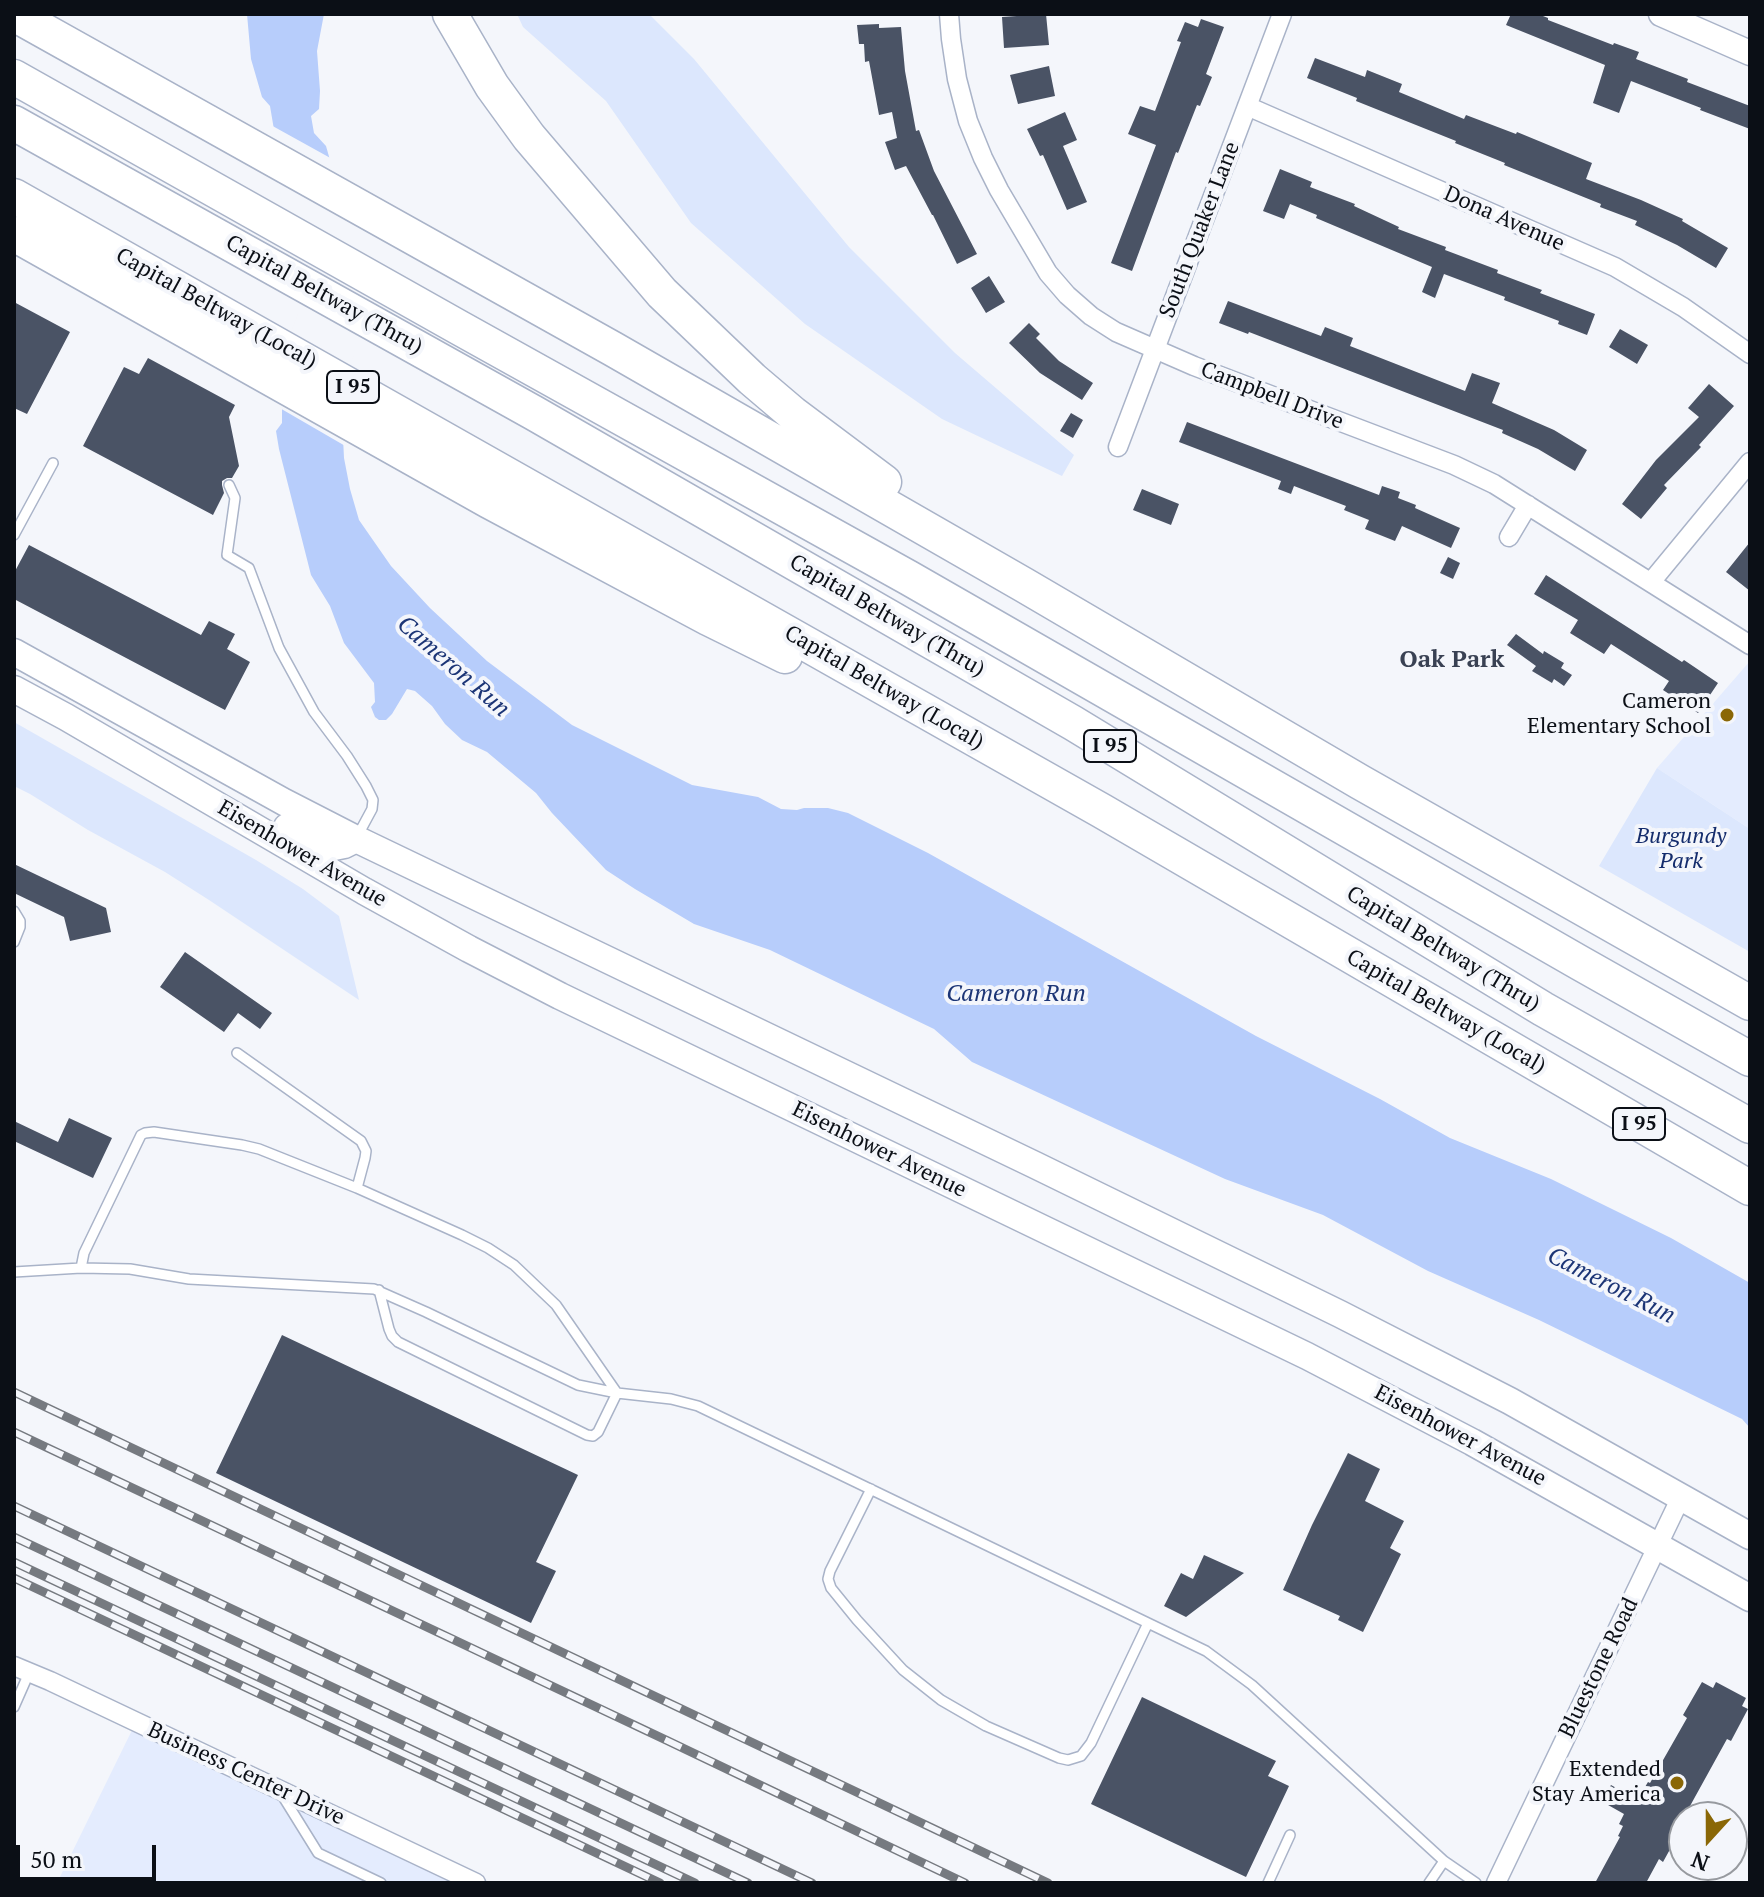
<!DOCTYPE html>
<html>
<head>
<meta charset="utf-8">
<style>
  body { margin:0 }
  #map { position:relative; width:1764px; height:1897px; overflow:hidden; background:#f4f6fb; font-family:"PT Serif",serif }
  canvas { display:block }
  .frame { position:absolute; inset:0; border:16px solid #0b0f16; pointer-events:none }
  .north { position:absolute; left:1668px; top:1801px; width:80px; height:80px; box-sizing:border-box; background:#f4f6fb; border:2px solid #979a9f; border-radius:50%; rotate:201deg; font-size:22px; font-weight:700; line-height:32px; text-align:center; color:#0b0f16 }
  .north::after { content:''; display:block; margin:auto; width:28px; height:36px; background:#8a6706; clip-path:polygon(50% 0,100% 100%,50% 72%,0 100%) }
  .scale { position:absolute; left:16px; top:1845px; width:140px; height:36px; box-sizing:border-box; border:4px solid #0b0f16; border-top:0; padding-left:10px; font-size:24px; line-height:28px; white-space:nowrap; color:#0b0f16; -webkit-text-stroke:6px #f4f6fb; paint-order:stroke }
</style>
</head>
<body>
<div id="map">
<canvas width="1764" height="1897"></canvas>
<div class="frame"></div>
<div class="north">N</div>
<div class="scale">50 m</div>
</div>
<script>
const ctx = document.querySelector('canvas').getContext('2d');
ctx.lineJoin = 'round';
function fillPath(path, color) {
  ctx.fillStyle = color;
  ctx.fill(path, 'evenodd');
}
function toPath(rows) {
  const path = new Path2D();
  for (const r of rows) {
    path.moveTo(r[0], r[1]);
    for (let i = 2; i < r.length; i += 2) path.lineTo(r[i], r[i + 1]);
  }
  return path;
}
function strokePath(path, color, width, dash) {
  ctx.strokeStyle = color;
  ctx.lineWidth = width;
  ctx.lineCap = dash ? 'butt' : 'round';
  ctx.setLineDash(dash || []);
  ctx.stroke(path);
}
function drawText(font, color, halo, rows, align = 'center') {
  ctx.font = font + ' "PT Serif",serif';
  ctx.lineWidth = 8;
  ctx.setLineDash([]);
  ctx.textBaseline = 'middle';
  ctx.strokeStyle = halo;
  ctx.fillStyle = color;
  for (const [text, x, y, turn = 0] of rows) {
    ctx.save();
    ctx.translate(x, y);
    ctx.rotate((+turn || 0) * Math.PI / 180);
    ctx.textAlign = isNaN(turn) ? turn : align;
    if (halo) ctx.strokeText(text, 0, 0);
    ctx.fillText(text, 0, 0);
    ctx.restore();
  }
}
fillPath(toPath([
  [1750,661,1750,829,1657,768],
  [136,1722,476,1883,57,1883]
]), '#e4ecfe');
fillPath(toPath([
  [517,14,650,15,694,59,849,247,955,353,1074,455,1062,476,942,419,805,324,691,223,606,101,523,27],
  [14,722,256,860,303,889,339,916,359,1000,209,900,165,872,88,830,30,794,14,786],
  [1657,768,1750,829,1750,952,1599,866]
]), '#dce7fd');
fillPath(toPath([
  [247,14,324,14,317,51,320,91,319,109,311,116,314,133,326,146,353,241,341,397,344,458,350,489,359,520,391,566,430,608,487,661,572,725,692,785,758,797,781,809,797,810,804,808,828,808,848,813,928,853,1256,1036,1380,1099,1450,1138,1551,1179,1671,1238,1750,1283,1750,1428,1742,1419,1539,1320,1428,1271,1323,1215,1225,1179,972,1062,934,1029,770,950,694,924,635,889,606,870,552,813,536,793,487,752,462,740,445,724,432,706,415,691,407,689,392,714,386,720,379,720,375,717,371,707,375,702,374,683,344,643,330,606,311,575,279,449,276,431,282,423,282,365,311,300,286,201,270,106,262,97,251,59]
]), '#b7cdfb');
fillPath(toPath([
  [269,124,334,160,357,240,361,283,361,318,345,397,347,447,278,407,278,364,298,314,307,300,282,202]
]), '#f4f6fb');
fillPath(toPath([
  [1046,14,1049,45,1004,48,1002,17],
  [1511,14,1538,14,1548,18,1548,20,1613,45,1614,43,1639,52,1636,59,1688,79,1687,82,1750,106,1750,129,1700,110,1701,108,1631,81,1619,113,1593,103,1605,65,1506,25],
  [1201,19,1224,27,1206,74,1212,77,1200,106,1197,105,1178,153,1176,152,1132,271,1111,263,1156,145,1128,134,1140,106,1155,111,1181,42,1177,41,1185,22,1198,27],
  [879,24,879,28,901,27,905,71,916,131,919,130,934,171,977,254,957,264,933,215,932,215,906,166,895,170,885,142,897,138,892,112,879,115,869,61,865,62,864,44,859,44,857,25],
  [1315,58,1365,77,1367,70,1402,84,1399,92,1464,119,1466,115,1516,134,1517,132,1592,163,1586,179,1641,200,1683,219,1682,221,1728,248,1716,268,1677,245,1635,225,1637,221,1600,207,1601,204,1504,165,1505,163,1455,143,1456,141,1356,101,1357,98,1307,78],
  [1049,66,1055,96,1018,104,1010,75],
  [1065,112,1077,140,1063,146,1087,202,1067,210,1043,155,1040,156,1027,129],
  [1280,169,1312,182,1310,187,1355,204,1354,206,1399,227,1398,229,1446,247,1445,250,1498,270,1497,273,1542,290,1540,293,1595,314,1587,335,1558,324,1559,321,1504,300,1505,297,1444,274,1435,298,1422,292,1432,267,1316,218,1317,215,1290,204,1284,219,1263,211],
  [989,276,1005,302,986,313,971,288],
  [1228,301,1321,336,1325,327,1353,338,1350,346,1465,391,1472,373,1500,383,1492,403,1554,430,1587,450,1575,471,1538,449,1502,433,1503,430,1249,332,1248,334,1219,323],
  [14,302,70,332,27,414,14,408],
  [1029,323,1040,334,1036,338,1059,361,1093,383,1082,400,1040,373,1009,343],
  [1620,329,1648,345,1637,364,1609,347],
  [148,358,235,405,229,417,239,466,232,478,227,478,222,481,222,485,224,493,213,515,83,446,124,367,139,374],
  [1709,384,1734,406,1699,445,1701,447,1664,485,1667,488,1641,519,1622,504,1656,460,1699,417,1688,408],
  [1071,413,1083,420,1073,438,1060,431],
  [1187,422,1379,495,1382,486,1400,492,1398,498,1416,505,1415,508,1460,528,1451,548,1402,526,1395,541,1365,529,1369,520,1344,510,1346,506,1294,486,1291,494,1278,489,1281,481,1179,442],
  [1142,489,1179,504,1171,525,1133,510],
  [1750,542,1750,591,1726,572],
  [29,545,201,635,209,621,235,634,227,649,250,662,225,710,14,599,14,573],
  [1448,557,1460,563,1453,579,1440,573],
  [1546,575,1682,662,1684,660,1718,683,1698,713,1663,690,1669,681,1611,644,1604,654,1570,633,1578,620,1534,594],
  [1516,634,1543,654,1544,651,1564,663,1561,668,1572,675,1564,686,1554,679,1552,683,1532,671,1536,666,1507,645],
  [14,864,106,908,111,932,70,941,64,917,14,893],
  [185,952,272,1013,260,1029,238,1013,224,1032,160,987],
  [69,1118,112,1138,93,1178,14,1141,14,1121,58,1142],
  [282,1335,578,1475,536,1562,556,1571,531,1623,216,1473],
  [1348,1453,1380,1469,1365,1501,1404,1521,1390,1548,1401,1554,1363,1632,1338,1620,1340,1616,1283,1590,1312,1525],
  [1204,1555,1244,1573,1186,1617,1164,1606,1181,1573,1193,1579],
  [1702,1682,1713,1688,1716,1682,1746,1698,1742,1706,1748,1709,1731,1741,1727,1739,1690,1806,1693,1808,1688,1817,1684,1817,1684,1824,1663,1862,1659,1859,1646,1883,1595,1883,1620,1837,1618,1836,1623,1826,1619,1824,1624,1814,1601,1801,1611,1785,1634,1798,1638,1790,1642,1792,1648,1782,1650,1783,1687,1718,1683,1715],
  [1142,1697,1276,1761,1268,1776,1289,1786,1246,1877,1091,1804]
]), '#4a5365');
const service = toPath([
  [229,485,235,498,227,555,249,568,279,648,314,712,347,756,366,786,373,800,372,809,358,835],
  [14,535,53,463],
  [14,911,20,921,20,927,14,942],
  [237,1053,361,1141,366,1151,365,1158,357,1188],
  [81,1268,84,1253,141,1135,145,1133,154,1132,242,1145,259,1149,357,1188,462,1235,488,1248,514,1265,556,1305,617,1393,598,1432,593,1436,587,1435,398,1342,392,1336,389,1329,379,1290],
  [14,1272,81,1268,130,1269,189,1279,374,1289,426,1312,578,1385,617,1393,671,1399,698,1406,1206,1651,1252,1685,1444,1861,1476,1883],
  [871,1489,830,1571,828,1579,831,1588,857,1620,903,1670,941,1700,986,1726,1059,1758,1068,1760,1081,1756,1091,1743,1148,1623],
  [14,1707,29,1673],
  [282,1795,318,1853,381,1883],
  [1268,1883,1290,1835],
  [1429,1883,1444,1861]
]);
const minor = toPath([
  [949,14,951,39,957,79,968,121,983,158,999,190,1048,273,1067,295,1091,316,1116,332,1194,366,1454,465,1494,484,1750,645],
  [1247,106,1615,267,1683,307,1750,354],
  [1118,447,1282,14],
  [1509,537,1528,505],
  [1651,582,1750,462],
  [14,1666,50,1681,476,1883],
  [1496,1883,1681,1497]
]);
const tertiary = toPath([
  [1661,14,1750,53]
]);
const secondary = toPath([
  [14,652,284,802,356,839,1035,1165,1340,1314,1510,1401,1750,1536],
  [14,689,66,717,364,891,469,949,560,996,1307,1356,1472,1442,1750,1598],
  [287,827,322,845,334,847,344,845,356,839]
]);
const motorway = toPath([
  [14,14,613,349,1024,585,1360,782,1750,1003],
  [450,14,492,86,529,137,662,293,752,379,792,413,884,482],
  [14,77,458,327,909,578,1580,963,1750,1059],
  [14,123,534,413,1073,723,1543,1009,1750,1126],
  [14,196,1102,811,1750,1188],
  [14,234,489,501,708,618,785,656]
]);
strokePath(service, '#a9b3c8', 12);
strokePath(minor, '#a9b3c8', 21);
strokePath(tertiary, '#a9b3c8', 27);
strokePath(secondary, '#a9b3c8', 29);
strokePath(motorway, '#a9b3c8', 37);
strokePath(service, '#fff', 9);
strokePath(minor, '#fff', 18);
strokePath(tertiary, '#fff', 24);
strokePath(secondary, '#fff', 26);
strokePath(motorway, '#fff', 34);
const rail = toPath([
  [14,1392,1048,1883],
  [14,1432,666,1740,965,1883],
  [14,1506,812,1883],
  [14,1537,748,1883],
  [14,1562,695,1883],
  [14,1578,660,1883]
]);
strokePath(rail, '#767a80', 9);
strokePath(rail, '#f4f6fb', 6, [18]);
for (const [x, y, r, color] of [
  [1727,715,8,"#8a6706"],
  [1677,1783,8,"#8a6706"]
]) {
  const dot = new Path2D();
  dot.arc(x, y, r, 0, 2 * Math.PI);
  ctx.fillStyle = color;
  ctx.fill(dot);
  strokePath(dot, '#f4f6fb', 3);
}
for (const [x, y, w] of [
  [353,387,52],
  [1110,746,52],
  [1639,1124,52]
]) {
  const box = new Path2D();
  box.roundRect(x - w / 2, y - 16, w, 32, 6);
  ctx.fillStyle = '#f4f6fb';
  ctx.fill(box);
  strokePath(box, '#0b0f16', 2);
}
drawText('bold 20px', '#0b0f16', null, [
  ["I 95",353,387],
  ["I 95",1110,746],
  ["I 95",1639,1124]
]);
drawText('22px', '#0b0f16', '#f4f6fb', [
  ["Dona Avenue",1504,219,24],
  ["South Quaker Lane",1200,230,-69],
  ["Capital Beltway (Thru)",324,295,29],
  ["Capital Beltway (Local)",216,309,29],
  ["Campbell Drive",1272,396,21],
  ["Capital Beltway (Thru)",887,616,30],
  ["Capital Beltway (Local)",884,688,30],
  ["Eisenhower Avenue",302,854,30],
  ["Capital Beltway (Thru)",1443,949,31],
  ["Capital Beltway (Local)",1446,1012,30],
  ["Eisenhower Avenue",879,1150,26],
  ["Eisenhower Avenue",1460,1436,28],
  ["Bluestone Road",1599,1668,-64],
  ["Business Center Drive",246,1774,25]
]);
drawText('22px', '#0b0f16', '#f4f6fb', [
  ["Cameron",1711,702],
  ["Elementary School",1711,727],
  ["Extended",1661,1770],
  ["Stay America",1661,1795]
], 'right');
drawText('italic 22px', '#142c6c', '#f4f6fb', [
  ["Burgundy",1681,837],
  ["Park",1681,862]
]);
drawText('bold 24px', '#394153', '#f4f6fb', [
  ["Oak Park",1452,660]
]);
drawText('italic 24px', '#1c3576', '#f4f6fb', [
  ["Cameron Run",453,667,41],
  ["Cameron Run",1016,994],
  ["Cameron Run",1611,1286,27]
]);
</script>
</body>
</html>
